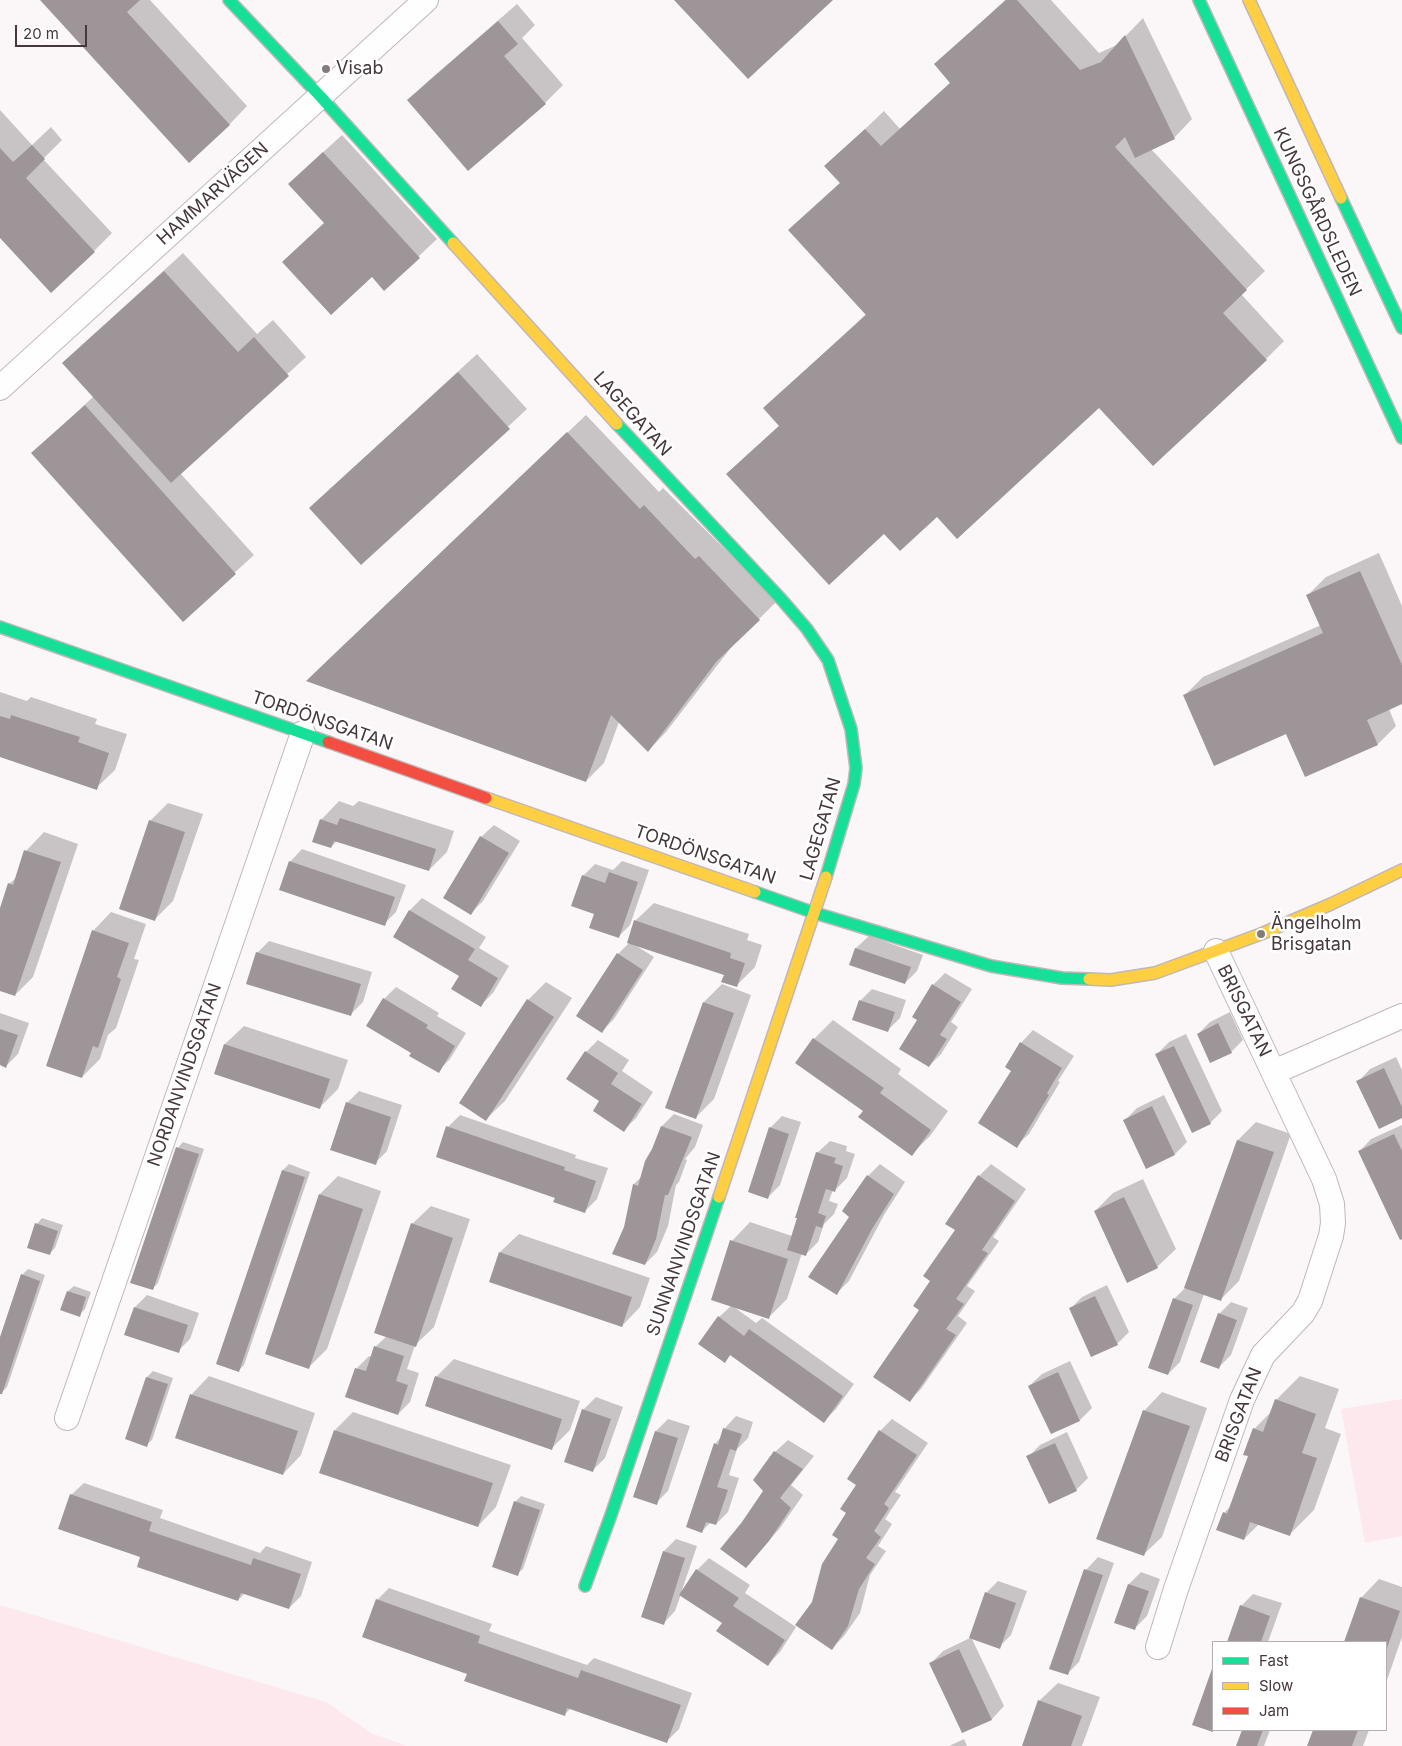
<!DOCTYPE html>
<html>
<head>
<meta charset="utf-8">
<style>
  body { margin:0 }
  #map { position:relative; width:1402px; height:1746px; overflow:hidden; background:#fbf6f7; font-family:Inter,sans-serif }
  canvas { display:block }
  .legend { position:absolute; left:1212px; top:1641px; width:175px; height:90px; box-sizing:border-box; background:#fff; border:1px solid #b5afb0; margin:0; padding:6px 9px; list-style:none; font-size:15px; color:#46373a }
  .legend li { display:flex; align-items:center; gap:10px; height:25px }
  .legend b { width:25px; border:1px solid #b5afb0 }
  .scale { position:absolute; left:15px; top:25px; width:72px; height:22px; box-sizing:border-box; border:2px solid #46373a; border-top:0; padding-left:6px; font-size:15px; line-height:18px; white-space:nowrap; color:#46373a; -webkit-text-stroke:4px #fff; paint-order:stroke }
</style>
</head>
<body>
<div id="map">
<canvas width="1402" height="1746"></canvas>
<ul class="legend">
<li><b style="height:6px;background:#16e098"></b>Fast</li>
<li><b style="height:6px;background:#ffcf43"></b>Slow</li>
<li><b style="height:6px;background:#f24e42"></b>Jam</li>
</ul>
<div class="scale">20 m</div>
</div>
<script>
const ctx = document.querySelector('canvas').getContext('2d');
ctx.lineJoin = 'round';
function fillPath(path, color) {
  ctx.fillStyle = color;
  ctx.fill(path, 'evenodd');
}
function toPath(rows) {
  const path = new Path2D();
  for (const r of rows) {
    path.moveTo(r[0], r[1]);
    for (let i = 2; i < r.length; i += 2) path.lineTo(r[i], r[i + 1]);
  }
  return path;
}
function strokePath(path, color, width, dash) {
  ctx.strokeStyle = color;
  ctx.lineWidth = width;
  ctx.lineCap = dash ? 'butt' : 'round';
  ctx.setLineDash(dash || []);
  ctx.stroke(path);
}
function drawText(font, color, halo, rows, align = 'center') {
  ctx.font = font + ' Inter,sans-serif';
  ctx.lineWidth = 5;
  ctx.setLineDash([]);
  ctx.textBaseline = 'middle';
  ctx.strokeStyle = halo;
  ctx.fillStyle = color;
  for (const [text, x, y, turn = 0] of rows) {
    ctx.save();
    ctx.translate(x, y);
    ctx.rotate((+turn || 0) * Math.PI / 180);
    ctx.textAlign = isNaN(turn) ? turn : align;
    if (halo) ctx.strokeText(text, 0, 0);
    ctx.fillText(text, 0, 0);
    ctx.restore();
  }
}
fillPath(toPath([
  [1402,1399,1402,1536,1365,1543,1341,1409],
  [0,1605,326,1702,371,1733,407,1746,0,1746]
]), '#fde9ed');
fillPath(toPath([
  [42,0,150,0,247,106,229,125],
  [1005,0,1051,0,1099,53,1117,45,1143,18,1192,119,1174,138,1151,149,1265,271,1241,294,1284,341,1266,359,1099,406,937,515,884,532,746,456,780,425,765,408,866,314,790,230,841,182,826,166,884,111,900,129,951,82,936,65],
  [517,4,535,25,522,38,563,85,545,103,409,100,427,82],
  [0,110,32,145,51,127,62,140,43,159,112,233,94,251,0,236],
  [342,135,437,239,384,289,325,223,308,166],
  [183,253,257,334,273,320,306,357,180,473,254,555,183,620,33,453,94,396,82,345],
  [477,354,527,409,361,564,329,490],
  [586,415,659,492,663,488,777,601,733,645,666,732,648,751,619,722,604,763,586,781,326,662],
  [1379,553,1402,606,1402,703,1389,709,1396,726,1378,744,1306,776,1287,733,1184,696,1203,677,1321,625,1308,595,1326,577],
  [0,692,27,701,31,697,97,719,95,724,127,734,115,770,96,788,0,756],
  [339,801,353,806,359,801,454,831,447,852,429,870,337,841,331,847,321,820],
  [168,803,203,814,173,901,155,919,150,821],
  [494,825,520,841,483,901,471,913,481,837],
  [44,832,78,844,33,977,15,995,0,990,0,912,9,884,17,877,26,851],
  [302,849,406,885,396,912,384,924,290,862],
  [622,861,649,870,630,925,618,937,596,913,583,876,595,864,613,870],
  [422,898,486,937,479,948,509,966,493,993,481,1005,461,976,395,936,410,910],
  [654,903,749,934,747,940,762,945,755,967,736,986,725,974,635,945,654,957,614,1019,602,1031,618,954,630,942,635,921],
  [111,912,146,924,134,959,139,960,116,1028,108,1035,100,1059,82,1077,93,931],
  [869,936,923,955,917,971,905,983,851,965,856,948],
  [269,941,372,972,363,1002,351,1014,257,953],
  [945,973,972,989,951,1022,958,1027,941,1054,929,1066,919,1020,933,985],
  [546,982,572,998,505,1101,486,1119,528,1000],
  [722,984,751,995,714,1099,696,1117,704,1002],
  [396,987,439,1013,437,1016,466,1033,450,1059,438,1071,413,1053,384,999],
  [872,989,906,1000,900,1018,888,1030,860,1001],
  [1230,1012,1243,1040,1231,1052,1198,1034,1210,1022],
  [0,1013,29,1023,18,1054,6,1066,0,1064],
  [833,1020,901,1069,898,1074,948,1111,930,1136,912,1154,864,1111,797,1063,814,1039],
  [244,1026,348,1060,338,1089,320,1107,216,1073,225,1044],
  [1033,1030,1074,1056,1058,1081,1060,1082,1029,1134,1016,1146,1012,1070,1006,1067,1021,1043],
  [1186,1034,1222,1111,1210,1123,1157,1054,1169,1042],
  [598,1040,629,1060,622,1071,653,1092,636,1118,624,1130,601,1101,586,1052],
  [1396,1057,1402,1070,1402,1117,1358,1082,1370,1069],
  [359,1091,402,1105,387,1151,375,1163,347,1103],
  [1164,1095,1187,1142,1175,1154,1125,1120,1137,1108],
  [674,1114,703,1125,695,1147,685,1159,687,1160,679,1182,676,1185,668,1226,657,1252,645,1264,625,1228,634,1184,642,1176,662,1126],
  [460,1115,576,1155,575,1158,608,1168,597,1199,585,1211,556,1197,448,1127],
  [782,1116,801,1122,780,1185,768,1197,770,1128],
  [1256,1122,1291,1134,1239,1281,1221,1299,1204,1294,1180,1362,1168,1374,1174,1299,1185,1288,1238,1140],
  [1402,1125,1402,1238,1359,1152,1371,1139],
  [830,1141,847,1146,846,1151,855,1154,847,1178,835,1190,833,1190,829,1201,838,1204,834,1214,824,1224,818,1242,806,1254,802,1253,787,1299,768,1318,734,1307,756,1323,762,1318,854,1384,836,1409,824,1421,731,1354,724,1361,719,1317,731,1306,732,1241,750,1222,792,1236,817,1153],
  [183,1142,204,1149,158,1283,152,1289,178,1148],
  [289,1164,310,1172,244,1365,239,1370,218,1363,283,1170],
  [880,1164,905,1182,884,1215,849,1281,837,1293,851,1217,868,1176],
  [991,1164,1026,1189,993,1237,999,1241,967,1286,975,1291,958,1316,967,1323,921,1389,909,1401,921,1310,979,1176],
  [338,1176,381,1191,327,1349,309,1367,320,1194],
  [1143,1179,1176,1249,1157,1267,1095,1211,1113,1193],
  [431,1206,470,1219,434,1327,415,1345,407,1369,419,1373,410,1402,398,1414,357,1368,369,1356,372,1357,375,1347,387,1336,412,1224],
  [42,1218,63,1225,55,1248,49,1254,37,1224],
  [519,1234,650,1278,640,1307,622,1326,491,1282,500,1252],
  [28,1269,45,1275,7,1387,1,1393,0,1392,0,1341,22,1275],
  [1107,1285,1129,1332,1117,1344,1070,1309,1082,1297],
  [74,1286,91,1292,85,1309,79,1315,68,1291],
  [147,1295,199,1313,190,1339,178,1351,126,1334,135,1307],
  [1231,1302,1248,1308,1231,1355,1219,1367,1219,1314],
  [454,1359,580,1401,570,1430,552,1448,436,1377],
  [1070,1361,1092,1408,1080,1420,1051,1433,1029,1386,1042,1374],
  [153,1371,173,1378,152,1440,146,1445,126,1439,147,1377],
  [209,1376,315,1413,301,1455,283,1474,191,1395],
  [1300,1376,1339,1389,1325,1428,1341,1434,1314,1510,1290,1534,1259,1524,1244,1539,1224,1513,1232,1505,1249,1456,1254,1429,1272,1411,1276,1400],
  [1162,1392,1207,1408,1162,1537,1143,1555,1144,1411],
  [596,1397,623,1407,605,1458,593,1470,583,1410],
  [353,1412,511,1465,496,1507,478,1526,335,1430],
  [736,1416,753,1422,748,1438,737,1449,729,1475,739,1478,728,1512,716,1524,711,1522,702,1531,715,1444,721,1437,724,1429],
  [668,1419,690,1426,668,1491,656,1503,656,1431],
  [892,1419,928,1443,895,1492,901,1495,885,1519,892,1524,878,1546,886,1551,870,1575,860,1613,844,1636,832,1648,813,1602,840,1539,858,1485,848,1478,880,1431],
  [1067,1432,1088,1478,1076,1490,1028,1457,1040,1445],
  [788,1440,814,1456,791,1485,803,1495,780,1528,746,1567,743,1523,765,1491,755,1480,775,1452],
  [84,1483,163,1510,160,1518,260,1553,266,1546,312,1562,301,1596,289,1608,245,1593,238,1600,142,1556,71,1495],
  [521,1496,545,1504,523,1569,517,1574,515,1502],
  [676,1539,697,1546,681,1593,697,1570,709,1558,750,1585,745,1593,796,1627,780,1652,768,1664,723,1623,681,1594,675,1611,663,1624,643,1617,664,1551],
  [1098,1557,1114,1563,1079,1662,1067,1674,1086,1570],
  [1141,1572,1160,1579,1147,1616,1135,1628,1116,1622,1129,1584],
  [1379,1579,1402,1587,1402,1637,1386,1683,1386,1642,1345,1642,1361,1598],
  [998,1581,1027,1591,1011,1635,999,1647,971,1637,1004,1706,992,1719,963,1732,931,1663,943,1651,970,1638,986,1593],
  [389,1588,492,1624,489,1631,587,1665,594,1658,692,1693,679,1729,667,1741,571,1708,564,1715,469,1673,377,1600],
  [1253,1594,1282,1603,1268,1642,1228,1642,1241,1606],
  [1213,1669,1213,1729,1212,1730,1194,1724],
  [1058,1683,1100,1697,1082,1746,1023,1746,1039,1701],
  [1243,1730,1270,1730,1264,1746,1237,1746],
  [1314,1730,1369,1730,1363,1746,1308,1746],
  [964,1739,967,1746,949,1746]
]), '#0003');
fillPath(toPath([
  [40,0,140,0,127,12,230,125,189,163],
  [674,0,833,0,748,79],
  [1006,0,1017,0,1080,70,1101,62,1125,35,1175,139,1135,158,1125,137,1115,147,1247,290,1223,313,1267,360,1153,466,1099,408,957,539,937,517,900,551,884,534,829,585,726,474,779,426,763,408,866,315,788,230,840,183,824,166,865,129,881,146,950,83,934,64],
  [498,21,518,44,504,56,546,104,468,171,407,100],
  [32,145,45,159,26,178,95,252,51,293,0,238,0,148,13,162],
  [323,152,420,258,384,291,372,277,331,315,282,262,324,223,288,184],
  [164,271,238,352,254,337,289,376,171,483,62,363],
  [458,372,510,429,361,565,309,508],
  [85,405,236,574,183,622,31,453],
  [567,432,640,509,644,505,695,559,699,556,760,620,717,661,648,752,611,715,586,782,306,681],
  [1360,571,1402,665,1402,704,1367,720,1378,745,1305,777,1286,734,1214,766,1183,695,1323,633,1306,595],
  [11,715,80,737,78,742,109,753,97,790,0,757,0,716,10,719],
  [340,818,436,849,429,871,334,841,331,848,312,842,320,819,337,825],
  [149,820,185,832,155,921,119,909],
  [480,836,509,853,471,915,443,898],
  [24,850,61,862,15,996,0,991,0,908,8,883,13,885],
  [289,861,395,897,385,926,279,890],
  [609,872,638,882,619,938,589,928,594,914,571,906,582,875,605,883],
  [409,910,475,949,468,960,498,978,481,1007,451,989,459,976,393,937],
  [634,920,731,953,730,958,745,963,737,987,721,982,724,975,627,943],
  [92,930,129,943,117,977,121,979,98,1048,93,1046,82,1078,46,1066],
  [855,948,911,967,905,984,849,965],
  [256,952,361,984,351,1016,246,984],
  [617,953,643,970,602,1033,576,1016],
  [932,984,961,1002,940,1035,947,1039,929,1067,899,1049,917,1020,912,1017],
  [383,998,428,1025,426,1028,455,1046,439,1073,409,1056,411,1053,366,1026],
  [527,999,554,1017,486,1121,459,1103],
  [859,1000,895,1012,888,1032,852,1020],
  [703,1002,734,1013,696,1119,665,1108],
  [1218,1023,1232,1053,1210,1063,1197,1034],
  [0,1029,18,1035,6,1068,0,1065],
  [813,1038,884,1088,880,1093,931,1130,912,1156,858,1117,863,1111,795,1063],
  [1020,1042,1062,1068,1047,1093,1049,1095,1017,1148,978,1123,1011,1071,1005,1067],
  [224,1044,330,1079,320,1109,214,1074],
  [1174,1046,1211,1124,1192,1133,1155,1054],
  [585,1051,618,1073,611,1084,642,1104,624,1132,593,1111,599,1101,566,1079],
  [1384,1068,1402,1107,1402,1118,1379,1129,1356,1081],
  [346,1102,391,1117,376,1165,330,1150],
  [1152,1106,1175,1155,1146,1169,1123,1120],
  [446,1126,565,1167,564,1170,596,1181,585,1213,553,1202,555,1198,436,1157],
  [661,1126,692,1137,668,1195,665,1195,656,1239,645,1265,612,1254,624,1227,633,1184,638,1186,645,1161,652,1149],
  [769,1127,789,1134,768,1199,748,1192],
  [1394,1134,1402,1151,1402,1239,1400,1240,1358,1151],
  [1237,1140,1274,1152,1221,1301,1184,1288],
  [176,1147,199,1154,153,1290,130,1283],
  [816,1152,836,1158,834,1163,843,1166,835,1192,826,1189,818,1213,826,1216,822,1228,816,1226,806,1256,787,1250,797,1218,795,1218],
  [282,1170,305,1177,239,1372,216,1364],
  [867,1175,894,1194,872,1229,837,1295,808,1277,849,1217,842,1211],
  [978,1175,1015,1201,982,1250,988,1253,956,1299,964,1304,946,1329,956,1335,910,1402,873,1377,919,1310,913,1306,930,1281,923,1276,955,1230,945,1224],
  [319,1194,363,1209,309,1369,265,1354],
  [1124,1197,1158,1268,1127,1283,1094,1211],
  [35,1223,58,1231,50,1255,27,1248],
  [411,1223,453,1238,416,1347,374,1333],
  [730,1240,788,1259,769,1319,711,1300],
  [499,1252,632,1297,622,1327,489,1282],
  [21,1274,40,1281,2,1394,0,1394,0,1337],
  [67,1291,86,1297,80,1317,60,1310],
  [1095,1296,1118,1345,1091,1357,1069,1308],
  [1173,1298,1193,1305,1168,1375,1148,1368],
  [134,1307,188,1325,179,1353,124,1335],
  [1218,1313,1237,1320,1219,1369,1200,1362],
  [718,1316,744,1336,749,1329,843,1396,824,1423,730,1355,725,1363,698,1344],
  [374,1346,404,1356,396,1381,408,1385,398,1415,345,1397,355,1368,366,1371],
  [1058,1372,1080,1421,1051,1434,1028,1386],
  [435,1376,562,1419,552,1450,425,1406],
  [146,1377,168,1384,147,1447,125,1439],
  [190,1394,298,1431,283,1475,175,1438],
  [1275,1399,1316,1414,1302,1453,1317,1458,1290,1536,1250,1522,1244,1540,1216,1530,1223,1512,1227,1514,1248,1456,1243,1455,1253,1428,1263,1432],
  [582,1409,611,1419,593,1472,564,1462],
  [1143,1410,1190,1426,1144,1556,1096,1539],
  [723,1428,742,1434,736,1451,730,1449,717,1487,728,1490,716,1525,706,1522,702,1533,686,1527,714,1443,718,1445],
  [334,1430,493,1483,478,1527,319,1473],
  [879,1430,917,1455,884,1504,889,1508,874,1531,881,1537,866,1558,875,1564,859,1589,848,1626,832,1650,795,1625,812,1602,822,1564,838,1539,832,1535,846,1513,840,1509,856,1485,847,1479],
  [655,1431,678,1438,657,1505,633,1497],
  [1055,1443,1077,1491,1049,1504,1026,1456],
  [774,1451,803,1469,780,1498,791,1508,769,1541,746,1568,720,1549,742,1522,763,1491,753,1480],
  [70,1494,152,1522,149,1531,251,1565,253,1558,301,1574,289,1609,241,1593,238,1601,137,1567,140,1557,58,1529],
  [514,1501,540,1510,518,1576,492,1567],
  [663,1551,685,1558,664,1625,641,1617],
  [696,1569,739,1598,733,1606,785,1640,768,1666,716,1631,722,1623,679,1595],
  [1084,1569,1103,1575,1068,1675,1049,1669],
  [1128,1584,1149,1591,1135,1630,1114,1623],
  [985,1592,1016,1603,1000,1649,969,1638],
  [1360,1597,1400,1611,1386,1651,1386,1642,1344,1642],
  [376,1599,480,1636,478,1643,578,1678,581,1670,681,1705,667,1743,567,1708,565,1716,464,1681,467,1674,362,1637],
  [1240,1605,1270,1616,1261,1642,1227,1642],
  [959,1649,992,1720,962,1733,929,1663],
  [1213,1666,1213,1732,1192,1725],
  [1038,1700,1082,1716,1071,1746,1022,1746],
  [1242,1730,1263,1730,1257,1746,1236,1746],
  [1313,1730,1358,1730,1352,1746,1307,1746]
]), '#9d9597');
const street = toPath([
  [0,388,426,0],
  [1274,1072,1402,1016],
  [67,1418,303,733],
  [1158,1647,1176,1589,1242,1400,1263,1355,1303,1313,1310,1301,1331,1236,1333,1223,1332,1204,1324,1179,1216,951]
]);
const fast = toPath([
  [229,0,320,96,453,243],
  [1199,0,1402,438],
  [1341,198,1402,328],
  [617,424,782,600,807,629,828,660,851,729,856,768,854,784,826,877],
  [0,627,328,742],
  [755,892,815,913,991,966,1062,978,1089,979],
  [585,1586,611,1515,719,1197]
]);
const slow = toPath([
  [1249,0,1341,198],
  [453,243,617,424],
  [486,798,755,892],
  [1089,979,1111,980,1155,973,1261,934,1331,904,1402,870],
  [719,1197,826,877]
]);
const jam = toPath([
  [328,742,486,798]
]);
strokePath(street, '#c0b7b9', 26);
strokePath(fast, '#c0b7b9', 14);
strokePath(slow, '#c0b7b9', 14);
strokePath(jam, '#c0b7b9', 14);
strokePath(street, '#fefefe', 24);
strokePath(fast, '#16e098', 11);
strokePath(slow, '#ffcf43', 11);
strokePath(jam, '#f24e42', 11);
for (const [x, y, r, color] of [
  [326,69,5,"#857a7c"],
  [1261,934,5,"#857a7c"]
]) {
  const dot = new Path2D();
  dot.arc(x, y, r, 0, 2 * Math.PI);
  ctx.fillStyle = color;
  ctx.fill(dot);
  strokePath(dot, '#fff', 2);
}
drawText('18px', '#46373a', '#fff', [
  ["Visab",336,69],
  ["Ängelholm",1271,924],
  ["Brisgatan",1271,945]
], 'left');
drawText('18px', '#46373a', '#fff', [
  ["HAMMARVÄGEN",213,194,-42],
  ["KUNGSGÅRDSLEDEN",1317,212,65],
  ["LAGEGATAN",632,414,48],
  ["TORDÖNSGATAN",322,721,19],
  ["LAGEGATAN",821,829,-74],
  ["TORDÖNSGATAN",705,855,19],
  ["BRISGATAN",1244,1011,64],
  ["NORDANVINDSGATAN",185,1075,-71],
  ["SUNNANVINDSGATAN",684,1244,-71],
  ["BRISGATAN",1239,1415,-69]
]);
</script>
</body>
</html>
